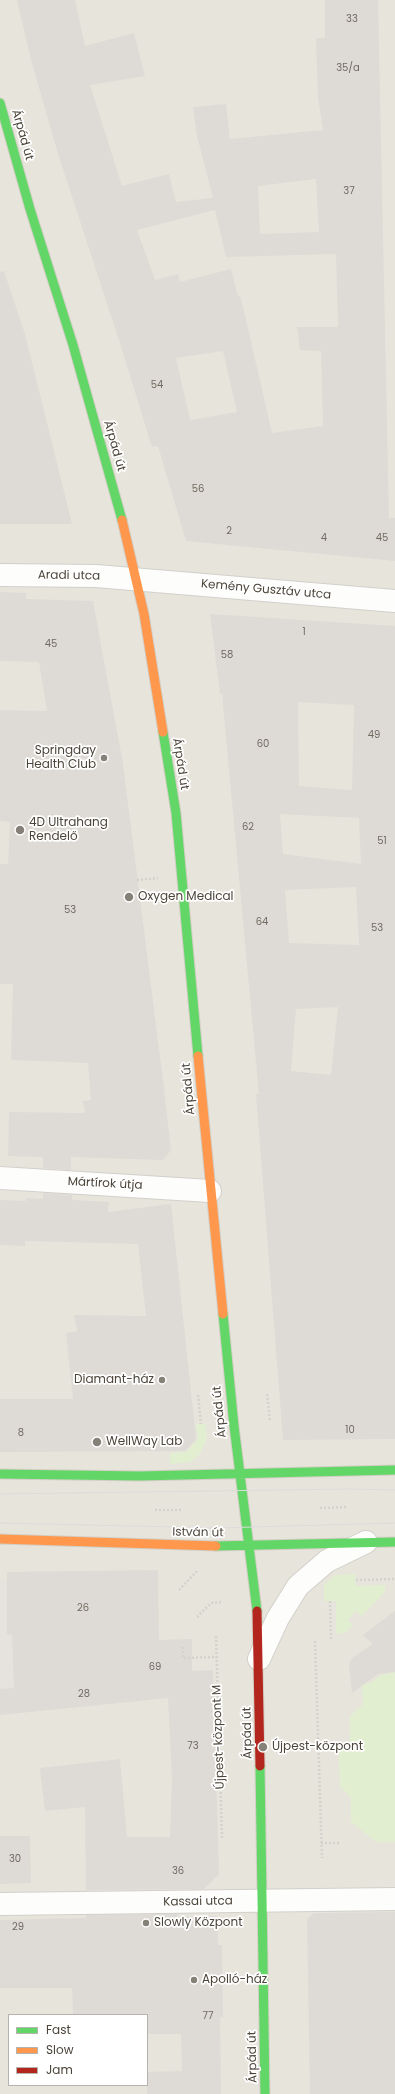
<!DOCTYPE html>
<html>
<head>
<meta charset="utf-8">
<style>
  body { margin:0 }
  #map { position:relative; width:395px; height:2094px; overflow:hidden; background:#f4f2ee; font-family:Poppins,sans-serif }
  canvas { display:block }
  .legend { position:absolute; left:8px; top:2014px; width:140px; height:72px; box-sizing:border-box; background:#fff; border:1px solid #b7b4b0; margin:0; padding:5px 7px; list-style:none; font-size:12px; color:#4b4439 }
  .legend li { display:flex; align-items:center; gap:8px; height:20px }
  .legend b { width:20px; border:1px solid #b7b4b0 }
</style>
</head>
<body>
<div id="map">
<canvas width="395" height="2094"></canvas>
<ul class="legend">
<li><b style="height:5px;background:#63d668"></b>Fast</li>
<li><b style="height:5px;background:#ff974d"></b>Slow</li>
<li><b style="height:5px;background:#b3261e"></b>Jam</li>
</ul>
</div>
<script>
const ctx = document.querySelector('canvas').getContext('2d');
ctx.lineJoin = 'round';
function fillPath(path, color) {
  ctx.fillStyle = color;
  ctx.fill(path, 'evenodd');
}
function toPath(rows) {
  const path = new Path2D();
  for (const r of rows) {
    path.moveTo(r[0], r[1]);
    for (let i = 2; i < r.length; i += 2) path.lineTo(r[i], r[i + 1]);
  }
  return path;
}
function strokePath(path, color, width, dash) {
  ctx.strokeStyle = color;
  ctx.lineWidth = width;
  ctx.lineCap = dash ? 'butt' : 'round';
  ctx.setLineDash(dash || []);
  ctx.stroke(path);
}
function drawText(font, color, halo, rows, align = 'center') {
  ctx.font = font + ' Poppins,sans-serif';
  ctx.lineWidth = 3.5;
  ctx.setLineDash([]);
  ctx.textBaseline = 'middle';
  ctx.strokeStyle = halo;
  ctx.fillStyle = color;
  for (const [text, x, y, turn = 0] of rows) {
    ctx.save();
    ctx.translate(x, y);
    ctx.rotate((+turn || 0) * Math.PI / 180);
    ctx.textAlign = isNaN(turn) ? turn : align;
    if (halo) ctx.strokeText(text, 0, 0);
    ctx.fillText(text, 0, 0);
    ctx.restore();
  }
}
fillPath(toPath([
  [0,0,395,0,395,2094,0,2094],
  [9,2015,147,2015,147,2085,9,2085]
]), '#e7e4dc');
fillPath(toPath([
  [205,1423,207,1439,199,1455,190,1462,170,1464,170,1453,186,1452,198,1439,196,1424],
  [355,1574,356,1586,385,1585,385,1592,362,1616,356,1611,348,1620,353,1625,345,1633,336,1633,336,1601,324,1601,324,1585,335,1575],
  [395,1672,395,1842,376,1842,351,1822,351,1797,340,1787,339,1751,350,1740,350,1716,363,1704,362,1685,370,1683,381,1675]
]), '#e1eecf');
fillPath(toPath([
  [0,1581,7,1581,7,1634,17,1635,19,1687,0,1689]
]), '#e6e3df');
fillPath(toPath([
  [17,0,75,0,85,46,134,33,145,76,90,85,122,186,169,174,176,202,213,198,197,136,193,107,226,104,230,139,323,130,318,97,316,38,325,38,325,0,378,0,389,518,395,518,395,561,186,541,158,446,152,447,119,340,58,154,31,60],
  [316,179,319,232,260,234,258,186],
  [215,210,226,257,336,254,338,327,297,327,300,350,321,351,323,426,272,433,244,311,240,296,238,296,231,269,180,282,178,274,155,280,137,230],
  [223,351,237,412,190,420,176,358],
  [4,271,25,334,72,524,0,524,0,272],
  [0,592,26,593,26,599,93,601,123,764,164,1088,171,1150,163,1160,71,1157,71,1170,43,1168,43,1157,8,1156,9,1112,85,1113,83,1101,91,1100,88,1063,11,1060,13,984,0,984,0,864,8,864,10,822,0,821,0,710,47,711,39,662,0,661],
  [210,614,395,626,395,1439,283,1440,256,1094,259,1094,222,694,220,694],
  [298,702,354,705,352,790,299,786],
  [280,814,359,818,361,864,283,854],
  [356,887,359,945,289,943,285,890],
  [338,1007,331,1075,291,1071,296,1009],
  [43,1193,72,1195,72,1200,109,1202,108,1212,171,1204,196,1439,185,1451,0,1452,0,1399,73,1399,66,1333,77,1331,74,1315,146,1316,138,1244,25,1241,25,1246,0,1245,0,1200,26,1201,26,1198,43,1199],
  [158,1570,159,1640,192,1639,192,1671,213,1670,219,1874,204,1889,86,1890,85,1807,45,1811,40,1768,120,1759,127,1837,170,1837,172,1779,168,1698,0,1715,0,1689,14,1688,12,1635,7,1634,7,1572],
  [395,1611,395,1672,378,1674,352,1693,349,1664,352,1658,373,1644,363,1635],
  [0,1836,30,1836,31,1883,0,1884],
  [395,1912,395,2094,310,2094,307,1919,314,1913],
  [178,1914,176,1917,217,1916,218,1945,222,1945,223,2017,220,2017,221,2094,147,2094,147,2072,182,2071,181,2034,147,2034,147,2015,73,2015,72,1988,0,1988,0,1920,86,1918,86,1915]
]), '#dedbd6');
const street = toPath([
  [0,575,96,576,395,601],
  [0,1178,210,1191],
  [259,1659,278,1618,298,1586,327,1561,366,1542],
  [0,1904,395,1899]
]);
const fast = toPath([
  [0,103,30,209,73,345,122,520],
  [163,732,176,813,198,1056],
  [223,1314,234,1426,257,1611],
  [0,1474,140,1476,395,1470],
  [216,1546,395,1542],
  [260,1766,265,2094]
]);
const slow = toPath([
  [122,520,144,614,163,732],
  [198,1056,223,1314],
  [0,1539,216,1546]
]);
const jam = toPath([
  [257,1611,260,1766]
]);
strokePath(street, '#d2d0cb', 24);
strokePath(fast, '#d3cfc5', 11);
strokePath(slow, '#d3cfc5', 11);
strokePath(jam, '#d3cfc5', 11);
strokePath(toPath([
  [137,880,158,878],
  [267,1394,270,1421],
  [198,1395,201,1424],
  [320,1508,347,1507],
  [155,1510,183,1510],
  [356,1580,394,1579],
  [179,1590,198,1570],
  [330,1601,331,1641],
  [197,1617,211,1603,221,1602],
  [216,1636,222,1838],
  [315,1641,322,1858],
  [183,1647,183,1658,217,1657],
  [321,1843,340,1843]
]), '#d3d2cc', 2.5, [2, 2]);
strokePath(street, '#fdfdfc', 22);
strokePath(fast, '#63d668', 9);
strokePath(slow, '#ff974d', 9);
strokePath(jam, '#b3261e', 9);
strokePath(toPath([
  [0,1494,349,1489,395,1490],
  [0,1523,217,1528,395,1523]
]), '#dbdbda', 1);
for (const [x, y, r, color] of [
  [104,758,4,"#868178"],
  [20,830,5,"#868178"],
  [129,897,5,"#868178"],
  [162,1380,4,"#868178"],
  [97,1442,5,"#868178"],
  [263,1747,5,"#868178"],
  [146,1923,4,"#868178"],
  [194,1980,4,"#868178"]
]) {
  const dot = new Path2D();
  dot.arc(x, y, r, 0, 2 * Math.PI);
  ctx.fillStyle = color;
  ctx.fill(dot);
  strokePath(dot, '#fff', 1.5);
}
drawText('10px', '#706a61', null, [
  ["33",352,19],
  ["35/a",348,68],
  ["37",349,191],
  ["54",157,385],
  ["56",198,489],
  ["2",229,531],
  ["4",324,538],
  ["45",382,538],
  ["1",304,632],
  ["45",51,644],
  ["58",227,655],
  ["49",374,735],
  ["60",263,744],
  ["62",248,827],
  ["51",382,841],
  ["53",70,910],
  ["64",262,922],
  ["53",377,928],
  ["10",350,1430],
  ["8",21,1433],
  ["26",83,1608],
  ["69",155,1667],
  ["28",84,1694],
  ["73",193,1746],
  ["30",15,1859],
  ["36",178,1871],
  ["29",18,1927],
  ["77",208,2016]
]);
drawText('12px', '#4b4439', '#fff', [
  ["Árpád út",22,135,74],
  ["Árpád út",114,446,74],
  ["Aradi utca",69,576,1],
  ["Kemény Gusztáv utca",266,590,5],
  ["Árpád út",180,764,81],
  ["Árpád út",189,1089,-95],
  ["Mártírok útja",105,1184,3],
  ["Árpád út",220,1412,-96],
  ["István út",198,1533,1],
  ["Árpád út",248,1733,-91],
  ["Újpest-központ M",219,1737,-92],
  ["Kassai utca",198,1902,-1],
  ["Árpád út",253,2057,-91]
]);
drawText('12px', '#4b4439', '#fff', [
  ["Springday",96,751,"right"],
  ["Health Club",96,765,"right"],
  ["4D Ultrahang",29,823],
  ["Rendelő",29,837],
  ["Oxygen Medical",138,897],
  ["Diamant-ház",154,1380,"right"],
  ["WellWay Lab",106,1442],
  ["Újpest-központ",272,1747],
  ["Slowly Központ",154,1923],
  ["Apolló-ház",202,1980]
], 'left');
</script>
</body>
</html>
